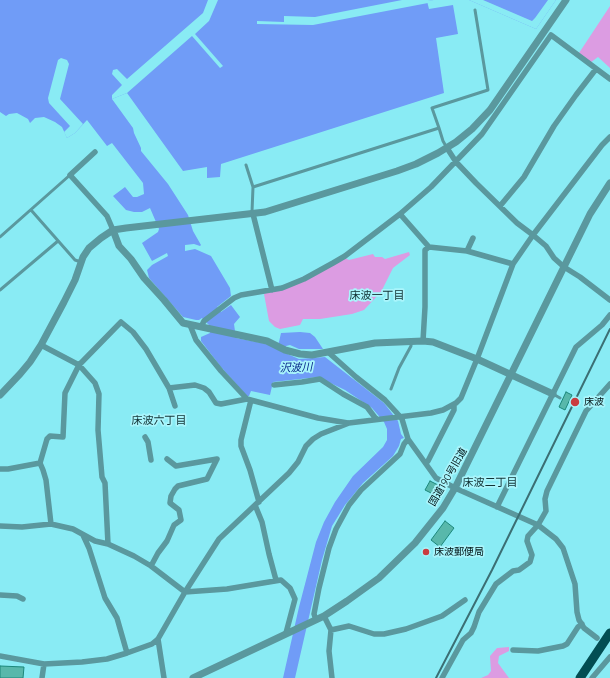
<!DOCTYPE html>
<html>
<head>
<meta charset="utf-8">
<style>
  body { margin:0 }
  canvas { display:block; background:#89ebf4 }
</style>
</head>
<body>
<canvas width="610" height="678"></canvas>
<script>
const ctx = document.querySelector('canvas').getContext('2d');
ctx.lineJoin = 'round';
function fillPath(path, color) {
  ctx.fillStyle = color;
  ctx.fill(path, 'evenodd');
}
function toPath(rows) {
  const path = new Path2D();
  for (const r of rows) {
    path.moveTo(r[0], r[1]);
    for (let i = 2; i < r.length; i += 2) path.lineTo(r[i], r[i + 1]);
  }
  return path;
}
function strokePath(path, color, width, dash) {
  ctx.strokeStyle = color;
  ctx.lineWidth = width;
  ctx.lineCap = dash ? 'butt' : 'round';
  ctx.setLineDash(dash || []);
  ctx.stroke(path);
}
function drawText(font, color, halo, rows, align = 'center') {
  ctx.font = font + ' Quicksand,"Noto Sans JP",sans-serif';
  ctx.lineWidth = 3.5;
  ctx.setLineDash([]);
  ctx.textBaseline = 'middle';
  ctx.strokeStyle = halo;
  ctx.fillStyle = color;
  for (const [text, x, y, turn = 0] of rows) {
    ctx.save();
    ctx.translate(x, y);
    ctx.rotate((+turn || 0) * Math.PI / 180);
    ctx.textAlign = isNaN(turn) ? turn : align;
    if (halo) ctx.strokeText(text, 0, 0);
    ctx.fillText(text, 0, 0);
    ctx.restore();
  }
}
fillPath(toPath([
  [610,6,610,68,598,57,590,63,579,53],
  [409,252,410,255,393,268,381,292,364,310,352,314,320,319,303,319,300,325,280,329,275,327,269,321,264,294,345,258,349,260,373,254,375,257,382,257,385,259],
  [509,647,509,651,499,656,498,663,509,678,481,678,488,675,491,671,490,656,497,648]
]), '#dc9ce2');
fillPath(toPath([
  [0,0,434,0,427,1,429,9,453,5,458,34,436,38,444,93,221,164,220,177,207,178,207,167,183,171,127,93,112,99,133,128,134,133,141,148,141,151,168,184,188,215,193,231,201,245,200,246,194,244,185,245,185,251,195,249,211,256,230,288,231,296,217,307,221,312,231,305,240,317,234,324,236,338,267,344,276,348,279,342,281,333,300,332,310,333,315,337,323,349,299,349,290,345,286,346,283,352,299,359,325,357,384,403,398,421,401,434,404,438,401,439,399,446,393,456,363,483,345,505,332,526,322,560,295,678,283,678,299,607,316,542,324,522,335,502,353,476,383,447,387,440,387,429,384,422,372,408,345,390,318,377,273,382,270,395,251,391,249,396,247,396,221,367,201,341,201,337,210,333,211,327,202,318,199,320,196,320,183,317,149,278,147,270,152,265,168,256,167,253,152,261,142,243,158,232,159,229,150,208,142,212,134,212,126,210,113,196,125,187,133,197,137,197,144,194,143,183,112,143,107,146,87,120,75,133,67,138,62,127,55,122,44,117,35,118,30,123,28,119,17,113,9,114,6,116,0,112],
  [469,0,556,0,536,29]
]), '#709cf7');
fillPath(toPath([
  [208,0,218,0,209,21,195,34,223,66,220,68,192,36,127,93,112,99,112,95,122,85,112,74,113,70,117,69,127,79,203,13],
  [402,0,434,0,428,1,428,3,313,25,257,24,257,21,284,22,284,16,315,17],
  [469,0,483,0,532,21,535,18,548,0,556,0,536,29],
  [61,58,67,60,69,64,60,99,83,124,75,133,67,138,64,132,70,126,49,103,48,98,58,60]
]), '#89ebf4');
const building = toPath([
  [566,392,572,395,565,410,559,407,566,392],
  [430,481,440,486,435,495,425,490,430,481],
  [445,521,454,528,440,547,431,540,445,521],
  [0,666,24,667,23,678,0,678,0,666]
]);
fillPath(building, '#58b8ab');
strokePath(building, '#1c877b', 1);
strokePath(toPath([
  [439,128,432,108,488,90,475,10],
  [246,165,253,187,252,212],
  [253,187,439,128,443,141,447,148],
  [31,210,75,260,81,262],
  [0,237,70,175],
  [0,290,58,241],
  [391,389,399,368,411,346,411,342],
  [553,394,560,398]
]), '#5a989e', 3);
strokePath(toPath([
  [447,148,456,162,476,183,517,223,533,235,602,145,610,137],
  [95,152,70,175,107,216,113,230],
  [500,206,524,177,554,126,576,95,596,69],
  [253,214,272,290],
  [400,214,429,247,467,251,513,264],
  [467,251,473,238],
  [190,325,196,340,221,371,247,399],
  [201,327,204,321,234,298,241,295,282,288,304,279,333,263,345,256,400,214,431,187,482,134,551,35,610,79],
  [423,341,425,307,425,250,429,247],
  [41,345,79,365,95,383,99,394,98,430,102,477,105,483,108,544],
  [274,385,302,382,320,379,343,394,367,407,376,419],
  [169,388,175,406],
  [251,400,241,440,241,446,250,470,259,502],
  [145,437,148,442,151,460],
  [408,439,436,478,455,488,538,525,556,539,563,548,575,584,577,612,579,620,584,628,597,638],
  [167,459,176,466,217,459],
  [40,463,43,470,46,480,51,524],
  [426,463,428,461,454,410,454,405],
  [0,469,8,469,40,463,47,439,50,436,63,437,65,393,79,365,121,322,133,332,146,349,169,388,195,385,204,388,209,392,216,403,221,404,247,399,318,418,348,423],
  [255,505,262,522,269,554,276,580],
  [497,507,576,347,602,325,610,315],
  [0,526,22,527,51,524,73,529,95,541,108,544,134,556,151,566,185,592,227,589,281,580,290,588,295,599,286,633],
  [83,535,89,548,105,598,117,618,127,653],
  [151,566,158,553,167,541,174,525,181,520,179,510,170,503,171,496,175,489,178,486,207,479,217,459],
  [0,595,17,596,23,599],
  [324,616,331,630,329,651,332,678],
  [316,620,314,614,319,588,329,548,336,529,349,505,361,490,400,454,404,444,408,439,402,419,396,412,385,400,356,377,328,352],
  [331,630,349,626,374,634,384,634,406,629,442,616,465,600],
  [158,639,164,678],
  [513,650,538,651,563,646,567,644,578,627,582,624],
  [0,656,44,664,82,662,107,659,127,653,152,644,158,639,185,592,219,539,289,473,298,462,306,446,313,439,321,434,349,423,431,413,443,410,456,403,461,398,477,359,513,264,533,235,546,246,554,258,564,267,580,277,610,300],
  [42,678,44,664],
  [442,678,463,640,471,633,474,627,479,612,496,584,513,571,519,570,530,562,532,555,527,541,528,536,538,525,546,511,545,499,547,491,586,411,610,384],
  [592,678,610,657]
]), '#5a989e', 5.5);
strokePath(toPath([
  [113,230,119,246,131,259,144,278,164,300,183,323,267,341,285,350,300,354,312,355,375,343,423,341,433,342,477,359,553,394],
  [0,395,20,374,30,362,41,345,64,302,75,280,83,257,89,248,101,238,113,230,126,228,265,212,397,171,416,164,438,153,456,142,472,129,490,110,566,0],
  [193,678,324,616,347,601,379,578,415,543,443,508,455,488,590,214,610,183]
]), '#5a989e', 7);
strokePath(toPath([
  [580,678,610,633]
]), '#024e53', 9);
strokePath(toPath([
  [436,678,492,570,610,329]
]), '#3b6f74', 2);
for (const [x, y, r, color] of [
  [575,402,5,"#ca3b3f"],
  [426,552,4,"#ca3b3f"]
]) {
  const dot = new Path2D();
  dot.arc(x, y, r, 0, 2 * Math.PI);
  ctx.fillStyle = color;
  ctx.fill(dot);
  strokePath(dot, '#a9f5fc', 1.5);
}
drawText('10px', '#011315', '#a9f5fc', [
  ["床波",584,402],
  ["床波郵便局",434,552]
], 'left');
drawText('10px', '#011315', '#a9f5fc', [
  ["国道190号旧道",448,477,-60]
]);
drawText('11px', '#123235', '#a9f5fc', [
  ["床波一丁目",377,296],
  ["床波六丁目",159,421],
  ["床波二丁目",490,483]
]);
drawText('italic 11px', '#001d85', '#a9f5fc', [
  ["沢波川",296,368,-2]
]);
</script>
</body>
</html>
